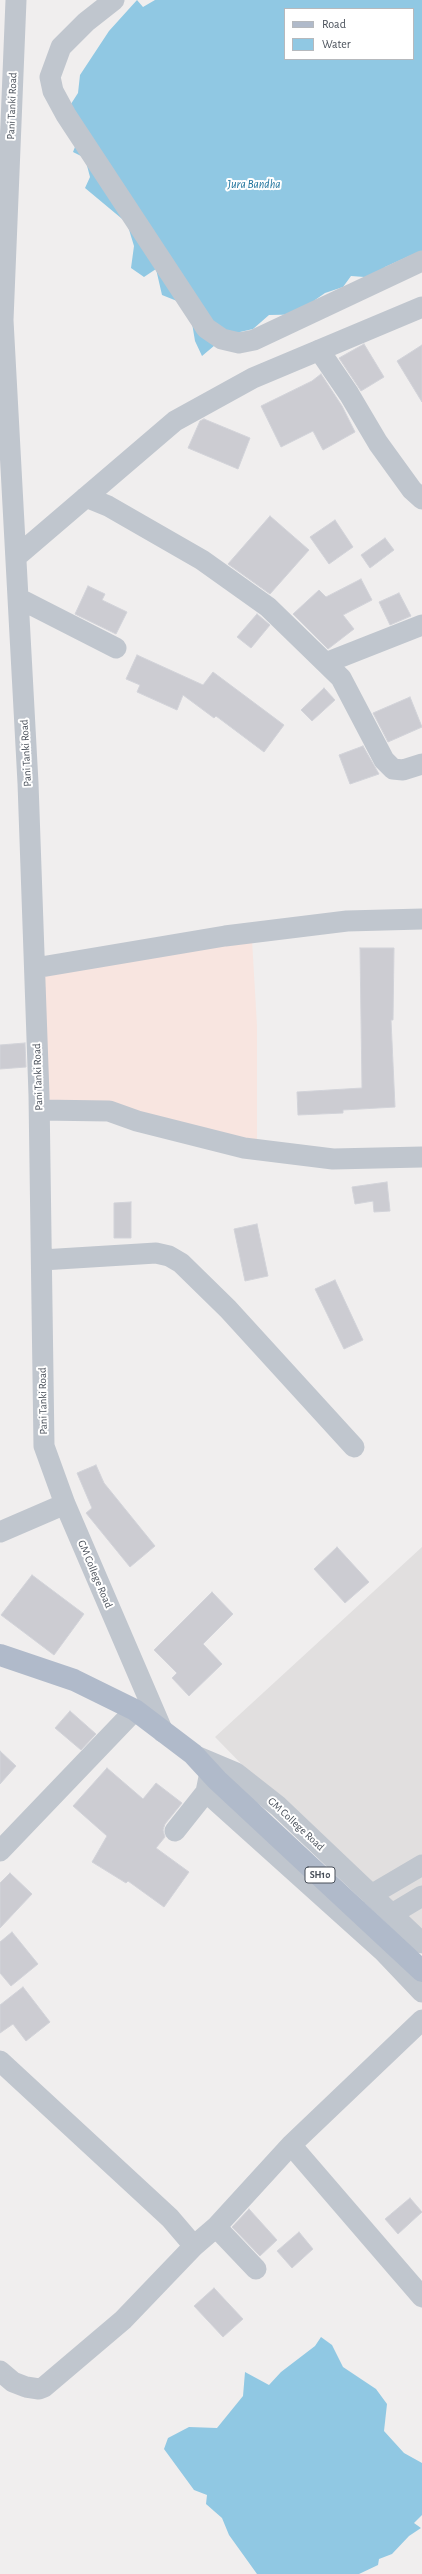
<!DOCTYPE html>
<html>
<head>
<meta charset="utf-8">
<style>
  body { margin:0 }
  #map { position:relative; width:422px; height:2574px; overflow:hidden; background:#f0eeee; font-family:"Alegreya Sans",sans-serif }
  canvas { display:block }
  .legend { position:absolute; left:284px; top:8px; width:130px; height:52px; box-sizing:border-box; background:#fff; border:1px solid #b6b9bd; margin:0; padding:5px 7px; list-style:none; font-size:12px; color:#484f59 }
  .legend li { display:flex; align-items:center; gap:8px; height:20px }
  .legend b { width:20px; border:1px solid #b6b9bd }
</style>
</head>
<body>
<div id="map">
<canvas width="422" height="2574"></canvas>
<ul class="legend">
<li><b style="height:5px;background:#b0baca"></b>Road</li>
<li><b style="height:11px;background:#90c8e3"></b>Water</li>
</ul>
</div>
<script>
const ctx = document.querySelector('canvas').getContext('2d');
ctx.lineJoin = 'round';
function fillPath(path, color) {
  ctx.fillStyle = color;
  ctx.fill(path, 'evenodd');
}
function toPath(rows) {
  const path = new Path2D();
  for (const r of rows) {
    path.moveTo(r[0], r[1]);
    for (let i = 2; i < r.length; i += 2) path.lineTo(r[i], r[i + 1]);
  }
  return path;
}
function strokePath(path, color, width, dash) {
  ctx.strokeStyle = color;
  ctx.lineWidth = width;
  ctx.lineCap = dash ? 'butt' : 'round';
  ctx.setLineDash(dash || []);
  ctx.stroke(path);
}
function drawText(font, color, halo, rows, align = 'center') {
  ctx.font = font + ' "Alegreya Sans",sans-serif';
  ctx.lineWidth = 4;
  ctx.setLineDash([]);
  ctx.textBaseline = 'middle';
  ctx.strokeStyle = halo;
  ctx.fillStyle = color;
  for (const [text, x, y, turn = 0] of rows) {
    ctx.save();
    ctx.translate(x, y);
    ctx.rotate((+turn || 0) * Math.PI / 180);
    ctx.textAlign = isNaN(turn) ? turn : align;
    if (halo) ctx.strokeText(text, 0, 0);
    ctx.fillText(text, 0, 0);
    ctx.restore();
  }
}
fillPath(toPath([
  [422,1547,422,1936,299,1823,215,1737]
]), '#e1dfdf');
fillPath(toPath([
  [252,940,257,1026,257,1142,46,1104,40,972]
]), '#f8e5e0');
fillPath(toPath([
  [137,0,143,7,155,0,422,0,422,254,416,253,385,267,378,278,351,276,343,287,325,293,315,300,317,314,269,315,253,329,227,335,202,356,195,341,190,311,177,301,162,295,156,269,144,277,131,268,134,246,127,223,85,188,90,177,85,158,73,152,80,134,69,107,78,93,80,75,109,31],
  [285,9,413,9,413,59,285,59],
  [321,2337,332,2345,343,2367,376,2389,387,2404,384,2431,404,2453,422,2463,422,2515,414,2523,421,2528,409,2536,392,2554,379,2559,378,2565,359,2574,257,2574,229,2535,222,2518,206,2504,207,2495,194,2490,164,2449,168,2438,189,2427,217,2428,243,2396,245,2372,269,2385,281,2372,315,2346]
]), '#90c8e3');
const building = toPath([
  [364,344,384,377,361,391,339,358,364,344],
  [422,345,422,402,397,361,422,345],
  [321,374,342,406,355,432,323,450,313,431,281,447,261,406,312,381,321,374],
  [204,419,250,438,238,469,188,448,200,421,204,419],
  [270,516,309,550,270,594,228,564,270,516],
  [335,520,353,547,329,564,310,537,335,520],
  [385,538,394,550,370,568,361,555,385,538],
  [361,579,372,600,343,615,354,629,328,649,293,614,319,590,326,597,361,579],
  [88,586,105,594,102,600,127,612,116,634,75,614,88,586],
  [399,593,411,616,390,625,379,602,399,593],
  [257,614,270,625,251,648,237,637,257,614],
  [137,655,203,685,213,672,284,725,264,752,216,716,214,718,183,695,177,710,137,692,140,685,126,679,137,655],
  [324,688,335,700,312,721,301,710,324,688],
  [410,697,422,727,388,742,373,713,410,697],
  [363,746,379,774,350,784,339,755,363,746],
  [360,948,394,948,393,1020,391,1020,395,1107,343,1110,343,1113,298,1115,297,1092,362,1088,360,948],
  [25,1043,26,1067,0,1069,0,1045,25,1043],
  [387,1182,390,1211,374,1212,373,1201,355,1204,352,1187,387,1182],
  [131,1202,131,1238,114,1238,114,1203,131,1202],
  [257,1224,268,1276,245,1281,234,1229,257,1224],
  [335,1280,363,1340,344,1349,315,1289,335,1280],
  [96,1465,104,1483,155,1546,130,1567,86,1513,92,1508,77,1473,96,1465],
  [337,1547,369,1582,345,1603,314,1569,337,1547],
  [32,1575,84,1614,54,1655,1,1615,32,1575],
  [212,1592,233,1614,203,1644,222,1664,189,1696,172,1678,177,1673,154,1650,212,1592],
  [70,1711,96,1734,81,1750,55,1728,70,1711],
  [0,1751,16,1766,0,1784,0,1751],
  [107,1768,143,1799,156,1783,182,1803,165,1824,163,1830,165,1837,156,1848,189,1872,164,1907,128,1881,126,1883,92,1862,107,1836,73,1806,107,1768],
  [10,1873,32,1894,0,1928,0,1883,10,1873],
  [12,1932,38,1964,11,1986,0,1973,0,1942,12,1932],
  [23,1987,50,2022,26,2041,13,2024,0,2033,0,2005,23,1987],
  [410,2198,422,2212,398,2234,385,2219,410,2198],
  [249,2209,277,2240,260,2256,232,2227,249,2209],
  [299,2232,313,2249,292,2268,277,2251,299,2232],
  [214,2288,243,2319,223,2337,194,2306,214,2288]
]);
fillPath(building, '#ccccd2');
strokePath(building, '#d2d3d9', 1);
strokePath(toPath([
  [16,0,3,320,28,783,39,1095,44,1446,65,1504,163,1732],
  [114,0,86,22,61,47,50,77,53,91,66,115,206,328,222,339,239,343,254,340,422,261],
  [319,350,349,394,378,443,412,490,422,499],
  [86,497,108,506,202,560,268,607,341,678,384,760,393,769,403,770,422,764],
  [16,557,175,421,253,378,422,307],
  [18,598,116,648],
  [328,662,422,625],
  [35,968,225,936,347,921,422,919],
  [40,1110,109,1111,137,1121,244,1148,333,1159,422,1157],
  [42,1260,156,1253,169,1256,181,1263,228,1309,354,1447],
  [0,1532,65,1504],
  [198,1757,236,1773,278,1806,422,1943],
  [210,1772,206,1792,384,1952,422,1992],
  [175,1831,206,1792],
  [0,1851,135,1710],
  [371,1895,422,1865],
  [392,1914,422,1896],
  [0,2061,170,2218,194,2246],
  [291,2145,422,2297],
  [216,2227,256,2269],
  [0,2371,13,2382,26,2387,39,2389,44,2387,123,2320,194,2246,216,2227,291,2145,422,2020]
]), '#c0c6ce', 21);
strokePath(toPath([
  [0,1655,74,1680,135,1710,193,1754,217,1780,422,1971]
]), '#b0baca', 22);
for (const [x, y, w] of [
  [320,1875,30]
]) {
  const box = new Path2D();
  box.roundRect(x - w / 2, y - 8, w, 16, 3);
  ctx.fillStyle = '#fff';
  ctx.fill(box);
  strokePath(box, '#484f59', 1);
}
drawText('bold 10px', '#484f59', null, [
  ["SH10",320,1875]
]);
drawText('11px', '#484f59', '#fff', [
  ["Pani Tanki Road",12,106,-88],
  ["Pani Tanki Road",26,753,-93],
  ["Pani Tanki Road",38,1077,-92],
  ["Pani Tanki Road",43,1401,-91],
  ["GM College Road",95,1574,67],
  ["GM College Road",296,1824,43]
]);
drawText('italic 12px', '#19709b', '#fff', [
  ["Jura Bandha",254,184]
]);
</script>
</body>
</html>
